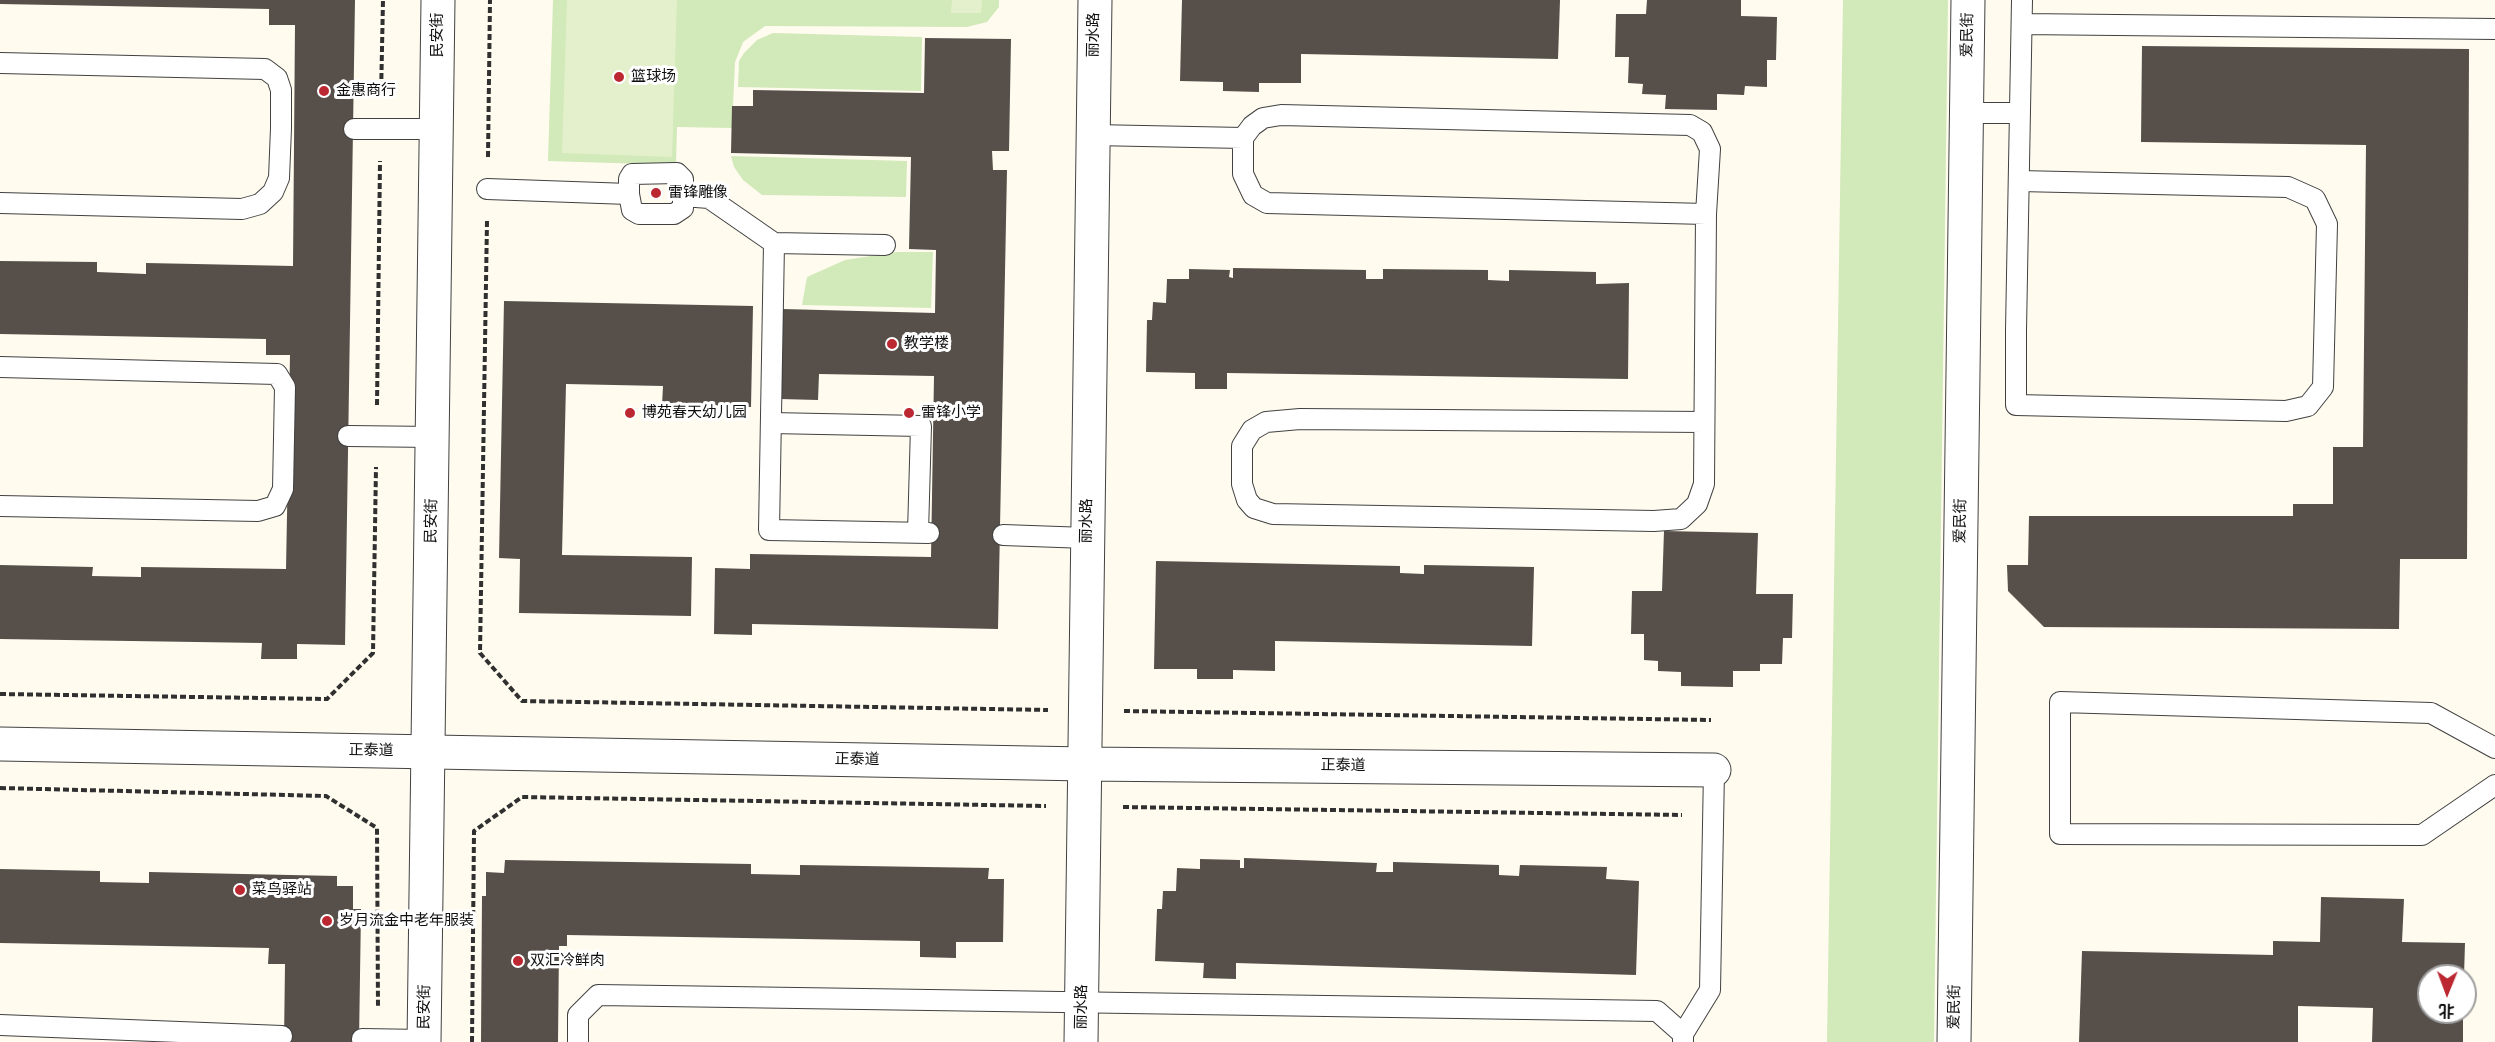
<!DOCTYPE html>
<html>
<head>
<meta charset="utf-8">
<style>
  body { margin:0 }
  #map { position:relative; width:2495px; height:1042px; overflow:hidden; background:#fffbef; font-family:"Times New Roman","Noto Sans SC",serif }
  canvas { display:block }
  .north { position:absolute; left:2417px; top:964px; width:60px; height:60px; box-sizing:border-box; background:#fff; border:2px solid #9f9f9f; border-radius:50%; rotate:181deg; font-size:16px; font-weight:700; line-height:24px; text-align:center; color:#0e0e0e }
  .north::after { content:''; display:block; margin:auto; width:21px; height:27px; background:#bc2831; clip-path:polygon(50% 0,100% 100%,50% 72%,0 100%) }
</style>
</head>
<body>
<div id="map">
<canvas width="2495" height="1042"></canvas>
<div class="north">北</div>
</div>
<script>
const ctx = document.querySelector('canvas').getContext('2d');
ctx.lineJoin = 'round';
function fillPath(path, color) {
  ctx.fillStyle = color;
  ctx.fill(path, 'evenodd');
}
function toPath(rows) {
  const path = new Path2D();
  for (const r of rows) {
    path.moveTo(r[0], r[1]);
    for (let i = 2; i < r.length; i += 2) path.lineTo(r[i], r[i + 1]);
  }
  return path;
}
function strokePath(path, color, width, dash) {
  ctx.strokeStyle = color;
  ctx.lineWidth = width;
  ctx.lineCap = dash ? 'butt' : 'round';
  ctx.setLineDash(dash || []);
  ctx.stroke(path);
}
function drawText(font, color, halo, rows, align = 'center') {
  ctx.font = font + ' "Times New Roman","Noto Sans SC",serif';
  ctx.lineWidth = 6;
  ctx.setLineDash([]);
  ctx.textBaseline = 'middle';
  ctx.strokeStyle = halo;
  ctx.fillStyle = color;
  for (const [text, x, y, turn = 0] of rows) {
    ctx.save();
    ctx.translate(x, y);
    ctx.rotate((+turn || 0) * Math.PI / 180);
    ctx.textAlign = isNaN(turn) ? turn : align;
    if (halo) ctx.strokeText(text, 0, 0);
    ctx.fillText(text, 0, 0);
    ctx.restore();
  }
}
fillPath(toPath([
  [553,0,999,0,999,7,987,22,967,27,765,26,743,42,735,62,732,128,677,127,676,165,548,161],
  [1843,0,1948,0,1934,1042,1827,1042],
  [773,33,922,37,921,91,738,87,739,61,744,53,757,40],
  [731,156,907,161,906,197,762,195,743,180,734,167],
  [897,252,933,252,931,308,802,305,807,277,845,260]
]), '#d2e9b9');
fillPath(toPath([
  [567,0,677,0,672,157,562,153],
  [952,0,982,0,981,13,951,13]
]), '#e4f0cb');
fillPath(toPath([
  [0,0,355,0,345,645,297,644,297,659,261,659,262,643,0,639,0,565,93,567,92,576,141,577,141,567,286,569,290,355,266,355,266,339,0,334,0,261,97,262,97,272,146,274,146,263,293,266,295,25,269,25,269,9,0,4],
  [1182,0,1560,0,1558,59,1301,54,1301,83,1259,83,1259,92,1223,91,1223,82,1180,81],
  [1647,0,1741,0,1741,16,1777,17,1776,60,1767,60,1767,87,1745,86,1744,95,1717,94,1717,110,1665,109,1666,95,1642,94,1643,84,1628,83,1629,57,1615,57,1616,14,1646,14],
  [925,38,1011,39,1009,151,992,151,993,170,1007,170,998,629,752,624,752,635,714,634,715,568,750,569,750,554,931,557,934,376,819,374,818,400,780,399,782,309,935,313,936,250,909,249,911,157,731,153,732,106,753,106,753,90,924,93],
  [2142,46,2469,49,2467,559,2400,559,2399,629,2044,627,2008,591,2007,565,2028,565,2029,516,2293,516,2293,504,2333,504,2333,447,2363,447,2366,145,2141,142],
  [1233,268,1366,270,1366,279,1383,279,1383,269,1488,270,1488,280,1509,281,1509,270,1596,272,1596,284,1629,283,1628,379,1227,373,1227,389,1195,389,1195,373,1146,372,1147,320,1152,320,1153,302,1166,303,1167,279,1189,279,1189,269,1230,270,1229,277,1233,278],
  [504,301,753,306,751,407,662,405,663,386,566,384,562,555,692,557,691,616,519,613,520,559,499,558],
  [1664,531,1758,533,1756,594,1793,594,1792,638,1783,638,1782,664,1760,664,1760,671,1733,671,1733,687,1681,686,1681,672,1658,671,1658,661,1644,660,1644,634,1631,634,1632,591,1662,591],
  [1156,561,1400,566,1400,573,1424,574,1424,565,1534,567,1532,646,1275,641,1275,671,1233,670,1233,679,1197,679,1197,669,1154,669],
  [1244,858,1377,863,1376,872,1393,872,1393,862,1499,865,1499,875,1519,876,1520,865,1607,867,1606,879,1639,881,1636,975,1236,963,1236,979,1203,978,1204,963,1155,961,1157,909,1162,909,1163,891,1176,891,1177,868,1200,869,1200,859,1240,860,1240,868,1244,868],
  [505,860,751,864,751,874,800,875,800,865,989,868,988,879,1004,879,1003,942,956,942,956,958,920,957,920,941,567,935,567,946,559,946,558,1042,481,1042,482,896,486,896,486,872,504,873],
  [0,869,100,871,100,882,149,883,149,872,337,876,337,886,353,886,353,909,361,909,359,1042,284,1042,285,964,268,964,269,948,0,943],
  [2321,897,2404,899,2402,942,2465,943,2464,976,2429,976,2429,1012,2463,1012,2463,1042,2372,1042,2373,1008,2298,1006,2298,1042,2079,1042,2082,951,2273,955,2273,941,2320,942]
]), '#564f4a');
const service = toPath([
  [2022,24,2495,29],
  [0,63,265,69,277,78,281,90,281,128,279,178,273,192,260,204,242,209,0,203],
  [1967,113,2020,113],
  [354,129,437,129],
  [1093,135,1243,138,1252,126,1263,118,1281,115,1690,125,1702,132,1710,149,1706,214,1704,484,1697,504,1681,519,1654,521,1273,514,1254,508,1247,500,1242,484,1242,446,1252,430,1266,422,1300,419,1704,422],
  [1243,138,1243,174,1253,195,1267,203,1706,214],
  [2019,181,2288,187,2315,199,2327,224,2323,387,2308,406,2286,411,2016,405,2016,330,2022,0],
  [487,189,629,194,632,210,639,214,674,214,683,208,683,179,677,173,632,174,629,179,629,194],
  [683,196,709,198,774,243,885,245],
  [774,243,769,530,929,533],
  [0,367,277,374,285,387,283,489,275,506,258,511,0,506],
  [771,423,921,426,918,533],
  [348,436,433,437],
  [1003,535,1087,538],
  [2495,748,2431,713,2060,702,2060,834,2422,835,2495,785],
  [0,1025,282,1036],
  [1683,1034,1710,990,1714,770],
  [362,1039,424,1040],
  [578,1042,578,1015,598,995,1657,1011,1683,1034,1683,1042]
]);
const minor = toPath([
  [424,1042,438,0],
  [1954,1042,1968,0]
]);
const tertiary = toPath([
  [0,744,1085,764,1714,770],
  [1081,1042,1095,0]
]);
strokePath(service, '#414141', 22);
strokePath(minor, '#414141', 35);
strokePath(tertiary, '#414141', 35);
strokePath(toPath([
  [381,97,383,0],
  [488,157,490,0],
  [487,221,480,653,522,701,1048,710],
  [377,405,380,161],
  [0,694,327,699,373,653,376,467],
  [1124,711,1711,720],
  [0,788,326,796,377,828,378,1008],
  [1123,807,1682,815],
  [472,1042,474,831,522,797,1046,806]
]), '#303030', 4, [6, 3]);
strokePath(service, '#fff', 20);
strokePath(minor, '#fff', 33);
strokePath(tertiary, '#fff', 33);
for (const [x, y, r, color] of [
  [619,77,6,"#bc2831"],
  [324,91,6,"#bc2831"],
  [656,193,6,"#bc2831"],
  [892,344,6,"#bc2831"],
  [630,413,6,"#bc2831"],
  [909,413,6,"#bc2831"],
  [240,890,6,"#bc2831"],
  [327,921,6,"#bc2831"],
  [518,961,6,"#bc2831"]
]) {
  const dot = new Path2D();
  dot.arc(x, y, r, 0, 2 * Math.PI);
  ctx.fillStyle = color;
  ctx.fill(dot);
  strokePath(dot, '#fff', 2);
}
drawText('15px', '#0e0e0e', '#fff', [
  ["民安街",438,35,-90],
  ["丽水路",1094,35,-89],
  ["爱民街",1968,35,-89],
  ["民安街",432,521,-89],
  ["丽水路",1087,521,-89],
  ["爱民街",1961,521,-89],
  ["正泰道",371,751,1],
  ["正泰道",857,760,1],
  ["正泰道",1343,766,1],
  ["民安街",425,1007,-89],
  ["丽水路",1082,1007,-89],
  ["爱民街",1955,1007,-89]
]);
drawText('15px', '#0e0e0e', '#fff', [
  ["篮球场",631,77],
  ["金惠商行",336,91],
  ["雷锋雕像",668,193],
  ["教学楼",904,344],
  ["博苑春天幼儿园",642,413],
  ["雷锋小学",921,413],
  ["菜鸟驿站",252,890],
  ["岁月流金中老年服装",339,921],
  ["双汇冷鲜肉",530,961]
], 'left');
</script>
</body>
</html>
